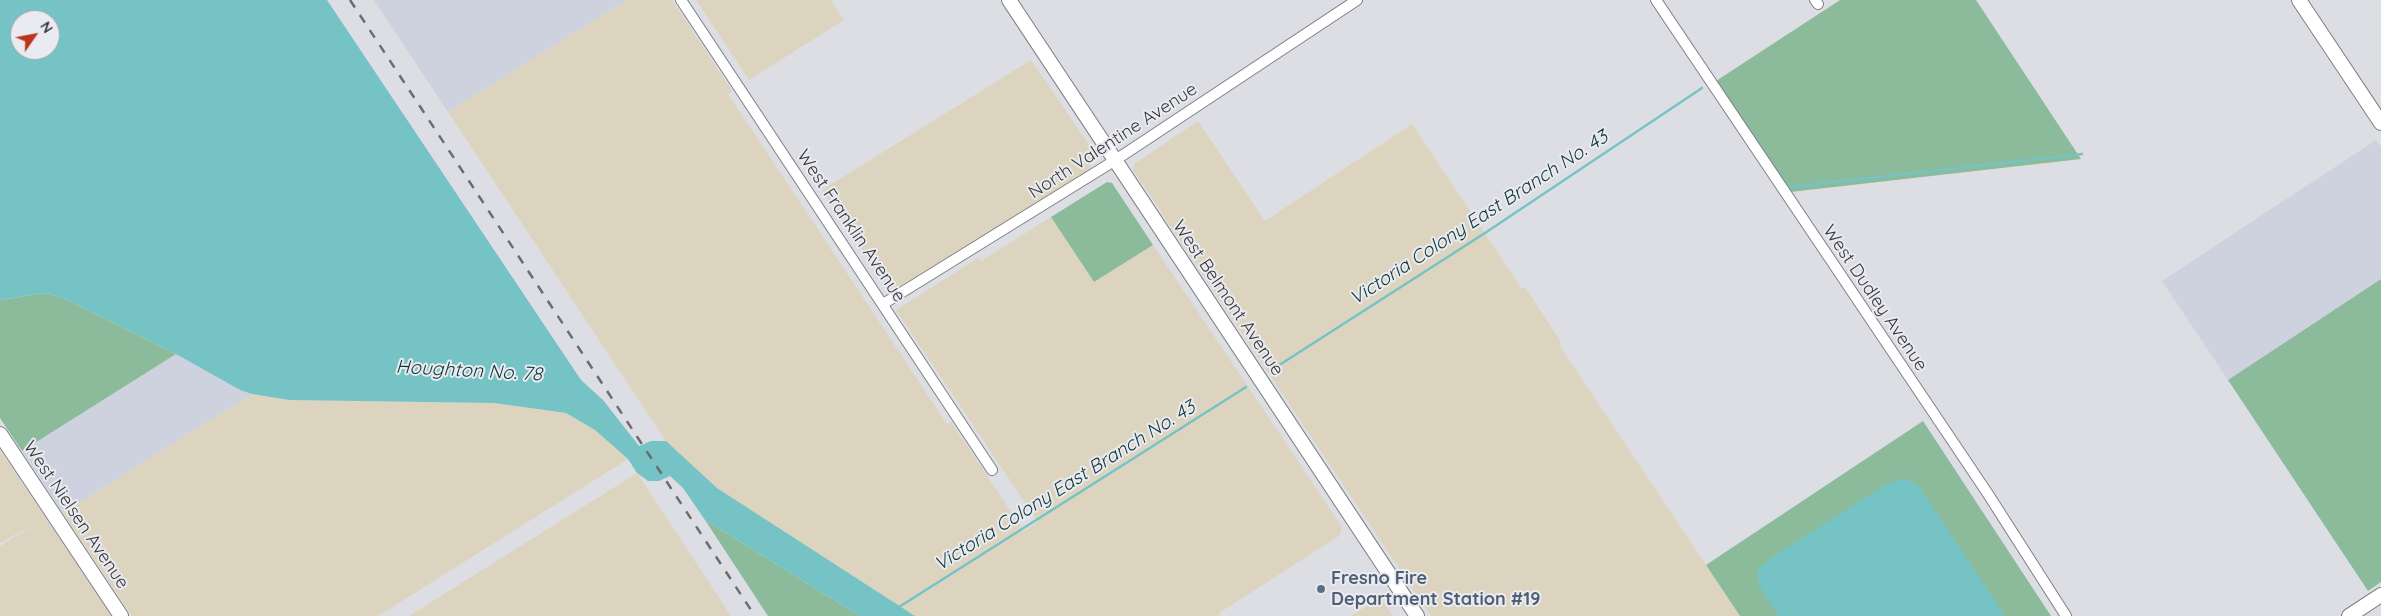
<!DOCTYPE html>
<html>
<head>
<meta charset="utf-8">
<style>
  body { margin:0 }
  #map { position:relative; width:2381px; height:616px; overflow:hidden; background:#dcdee3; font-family:Quicksand,sans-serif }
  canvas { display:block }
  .north { position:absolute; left:10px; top:10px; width:50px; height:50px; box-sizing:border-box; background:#eaebf1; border:1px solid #a3a3a8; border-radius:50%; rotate:57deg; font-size:14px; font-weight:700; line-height:20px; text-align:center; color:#38383a }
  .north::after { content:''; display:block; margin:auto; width:18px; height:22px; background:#c0341e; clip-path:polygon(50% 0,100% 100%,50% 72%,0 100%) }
</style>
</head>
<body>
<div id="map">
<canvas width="2381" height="616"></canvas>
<div class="north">N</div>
</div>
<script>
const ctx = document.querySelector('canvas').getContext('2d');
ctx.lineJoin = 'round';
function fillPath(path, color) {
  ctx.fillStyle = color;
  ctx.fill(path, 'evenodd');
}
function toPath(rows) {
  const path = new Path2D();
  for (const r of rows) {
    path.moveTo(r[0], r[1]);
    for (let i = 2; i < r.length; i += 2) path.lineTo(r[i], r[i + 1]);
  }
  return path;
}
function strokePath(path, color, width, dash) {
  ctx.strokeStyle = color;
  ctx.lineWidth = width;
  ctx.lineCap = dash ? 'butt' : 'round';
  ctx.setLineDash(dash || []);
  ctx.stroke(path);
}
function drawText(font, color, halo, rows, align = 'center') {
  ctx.font = font + ' Quicksand,sans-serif';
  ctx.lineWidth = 4;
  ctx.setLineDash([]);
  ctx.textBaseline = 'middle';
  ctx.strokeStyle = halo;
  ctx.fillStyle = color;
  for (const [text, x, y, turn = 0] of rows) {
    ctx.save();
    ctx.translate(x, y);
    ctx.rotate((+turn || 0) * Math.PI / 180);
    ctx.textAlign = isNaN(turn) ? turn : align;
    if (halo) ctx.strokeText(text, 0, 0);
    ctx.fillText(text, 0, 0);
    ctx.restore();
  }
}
fillPath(toPath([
  [374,0,627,0,448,112],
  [2376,140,2381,147,2381,279,2228,380,2162,281],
  [176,354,240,390,252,394,63,513,22,451]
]), '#ced2de');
fillPath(toPath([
  [627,0,672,0,732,91,728,94,947,424,951,422,1024,531,1038,522,896,310,978,258,981,261,1051,217,1094,282,1153,245,1342,527,1339,536,1219,613,1220,616,915,616,717,488,666,441,448,112],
  [696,0,831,0,844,20,749,80],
  [1031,60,1094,152,1090,169,939,264,894,289,887,287,822,190],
  [1198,121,1265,221,1412,124,1522,289,1525,287,1561,342,1559,345,1740,616,1431,616,1133,170,1134,164],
  [252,394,289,400,494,403,566,413,595,430,628,459,378,616,132,616,63,513],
  [0,450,45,517,111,616,0,616,0,546,37,523,0,543],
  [637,473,731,616,409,616],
  [1380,597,1393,616,1351,616]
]), '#ddd4bf');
fillPath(toPath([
  [1840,0,1976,0,2081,159,1790,192,1716,81],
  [1107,182,1112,183,1153,245,1094,282,1051,217],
  [2381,279,2381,582,2368,591,2228,380],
  [45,293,61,297,176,354,22,451,0,418,0,300],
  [1923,421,2051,616,1740,616,1706,565],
  [705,520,860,616,768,616]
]), '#8bbb9a');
fillPath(toPath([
  [0,0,327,0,581,380,603,400,639,446,651,441,666,441,717,488,915,616,860,616,705,520,683,488,670,476,659,481,648,481,637,473,628,459,595,430,566,413,494,403,289,400,252,394,240,390,176,354,61,297,45,293,0,300],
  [20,20,50,20,50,50,20,50],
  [1904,478,1918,485,2005,616,1778,616,1759,585,1758,569,1771,558,1885,485]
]), '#75c3c5');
strokePath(toPath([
  [1716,82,1786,184,1790,187,2082,154],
  [1270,371,1485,233,1702,88],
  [899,607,1246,387]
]), '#75c3c5', 2.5);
const street = toPath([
  [681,0,992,470],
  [1656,0,1988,494,2066,616],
  [1815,0,1818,4],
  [883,304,1114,161,1357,0]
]);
const secondary = toPath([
  [1009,0,1417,616],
  [2299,0,2381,123],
  [0,434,121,616],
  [2349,616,2381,595]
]);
strokePath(street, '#7f8085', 12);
strokePath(secondary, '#7f8085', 16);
strokePath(street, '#fff', 10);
strokePath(secondary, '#fff', 14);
strokePath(toPath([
  [350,0,755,616]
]), '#6c6d6f', 2.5, [9, 9]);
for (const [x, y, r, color] of [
  [1321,589,5,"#5c6f8a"]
]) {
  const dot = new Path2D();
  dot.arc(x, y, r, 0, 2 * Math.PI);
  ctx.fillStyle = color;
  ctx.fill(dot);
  strokePath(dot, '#eaebf1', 2);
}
drawText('18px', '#38383a', '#eaebf1', [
  ["North Valentine Avenue",1113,141,-33],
  ["West Franklin Avenue",851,226,56],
  ["West Belmont Avenue",1228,298,56],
  ["West Dudley Avenue",1875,298,56],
  ["West Nielsen Avenue",76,515,56]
]);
drawText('bold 18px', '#4e5e75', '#eaebf1', [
  ["Fresno Fire",1331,579],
  ["Department Station #19",1331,600]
], 'left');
drawText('italic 19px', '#0f3637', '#eaebf1', [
  ["Victoria Colony East Branch No. 43",1479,218,-33],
  ["Houghton No. 78",469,371,3],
  ["Victoria Colony East Branch No. 43",1065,486,-32]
]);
</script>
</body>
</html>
